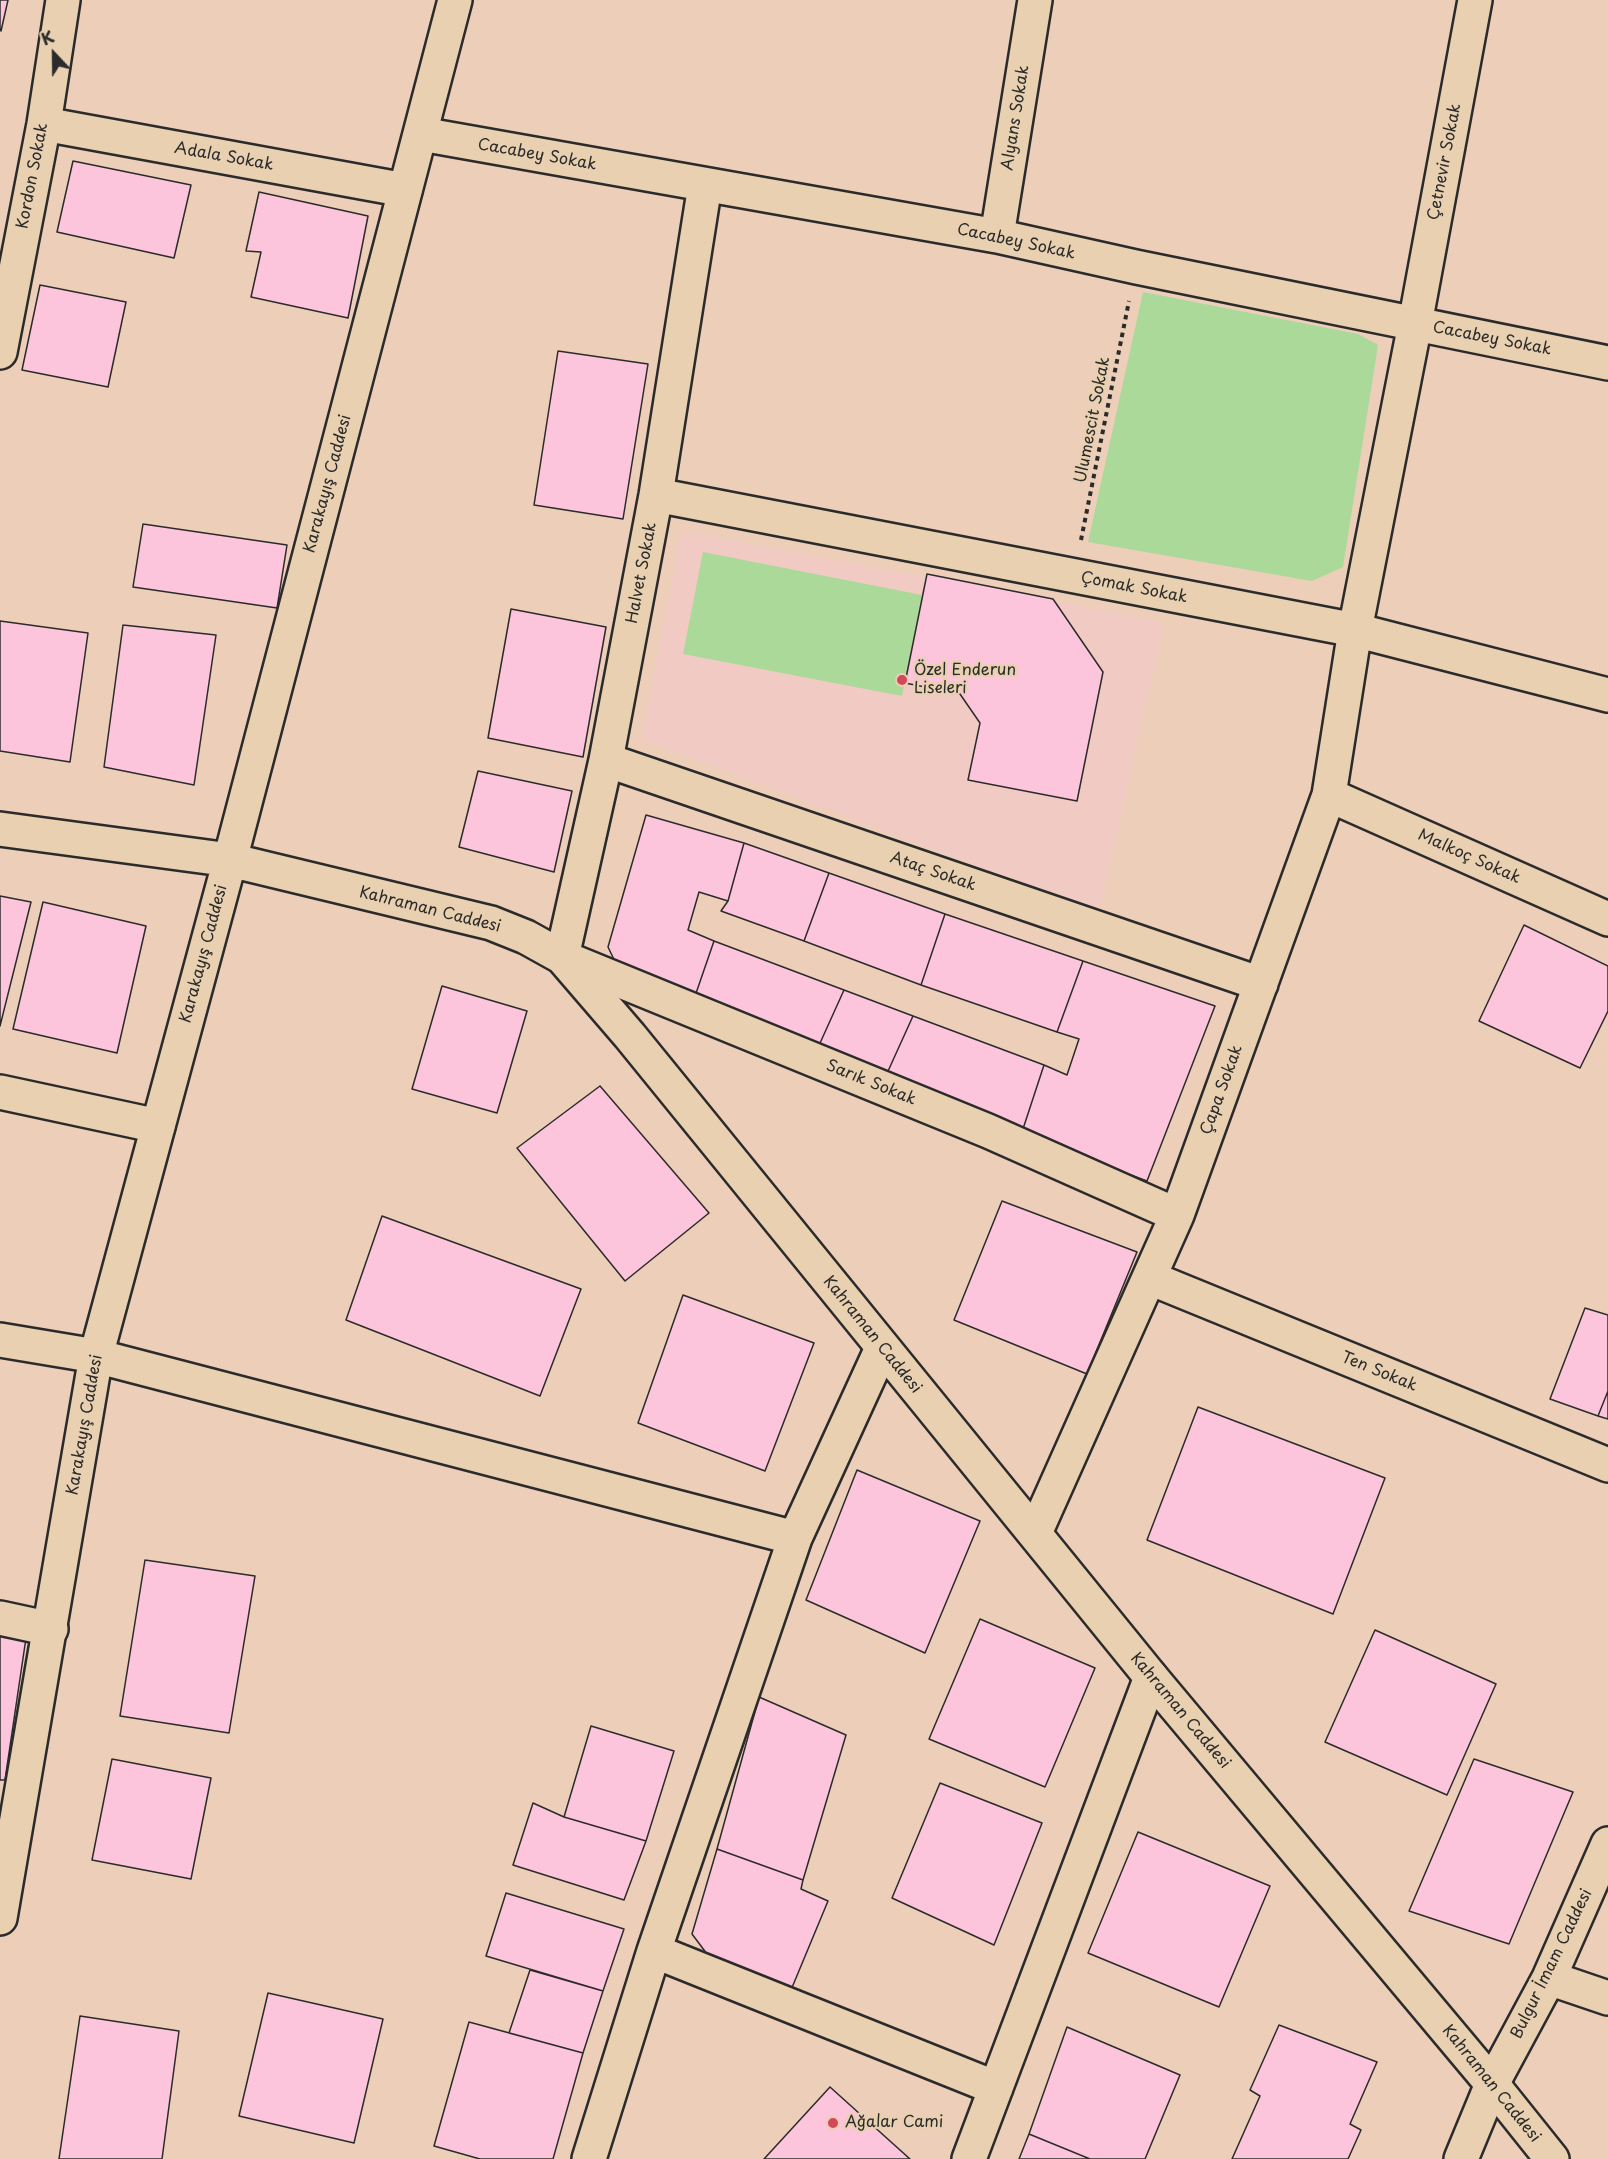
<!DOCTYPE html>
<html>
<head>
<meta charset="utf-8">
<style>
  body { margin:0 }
  #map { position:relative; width:1608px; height:2159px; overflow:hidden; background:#ecceb9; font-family:"Playpen Sans",sans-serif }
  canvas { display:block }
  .north { position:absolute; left:24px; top:24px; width:60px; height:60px; -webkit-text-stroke:4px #e8d0b0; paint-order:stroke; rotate:338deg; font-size:16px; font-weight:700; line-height:24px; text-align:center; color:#2b2b2b }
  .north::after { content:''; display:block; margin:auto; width:21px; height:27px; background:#2b2b2b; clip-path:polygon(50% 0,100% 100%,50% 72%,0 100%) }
</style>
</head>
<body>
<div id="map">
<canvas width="1608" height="2159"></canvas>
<div class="north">K</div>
</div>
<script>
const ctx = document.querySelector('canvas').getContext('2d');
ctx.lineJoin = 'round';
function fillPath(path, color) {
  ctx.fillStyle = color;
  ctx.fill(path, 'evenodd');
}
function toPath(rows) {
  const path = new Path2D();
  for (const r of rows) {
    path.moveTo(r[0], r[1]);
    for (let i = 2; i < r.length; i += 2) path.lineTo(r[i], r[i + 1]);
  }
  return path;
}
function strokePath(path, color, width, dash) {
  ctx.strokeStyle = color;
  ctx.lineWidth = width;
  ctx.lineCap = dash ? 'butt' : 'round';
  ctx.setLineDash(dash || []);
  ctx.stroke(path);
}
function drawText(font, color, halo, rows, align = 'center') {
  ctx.font = font + ' "Playpen Sans",sans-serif';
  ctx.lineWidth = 4.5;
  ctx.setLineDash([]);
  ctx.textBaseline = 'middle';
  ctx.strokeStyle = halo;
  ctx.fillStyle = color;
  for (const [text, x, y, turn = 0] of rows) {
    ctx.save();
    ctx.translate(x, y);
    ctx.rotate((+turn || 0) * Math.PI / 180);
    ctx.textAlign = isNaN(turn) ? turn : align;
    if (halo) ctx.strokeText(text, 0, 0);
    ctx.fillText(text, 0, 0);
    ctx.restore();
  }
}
fillPath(toPath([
  [682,531,1164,622,1099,912,641,739]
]), '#f1cbc3');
fillPath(toPath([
  [1143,292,1358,334,1378,345,1343,567,1312,581,1088,542],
  [703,552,922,595,902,696,683,654]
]), '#aad999');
const building = toPath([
  [0,0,8,0,1,31,0,30,0,0],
  [73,161,191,185,174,258,57,232,73,161],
  [259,192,368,216,348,318,251,297,261,252,246,251,259,192],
  [40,285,126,302,108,387,22,370,40,285],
  [558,351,648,364,623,519,534,505,558,351],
  [143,524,287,545,277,608,133,587,143,524],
  [927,574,1053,599,1103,672,1077,801,968,780,980,723,960,694,905,683,927,574],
  [511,609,606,627,583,757,488,738,511,609],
  [0,621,88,633,70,762,0,751,0,621],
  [123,625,216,635,194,785,104,767,123,625],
  [478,771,572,791,554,872,459,847,478,771],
  [646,815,744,843,728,901,699,892,688,930,714,941,693,1002,620,972,608,947,646,815],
  [744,843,829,873,804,941,721,911,728,901,744,843],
  [829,873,945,914,921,985,804,941,829,873],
  [0,896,31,902,0,1026,0,896],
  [43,902,146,926,117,1053,13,1029,43,902],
  [945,914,1083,961,1057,1032,921,985,945,914],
  [1524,925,1608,966,1608,1011,1580,1068,1479,1021,1524,925],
  [714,941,844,990,816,1052,693,1002,714,941],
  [1083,961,1215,1006,1147,1181,1021,1135,1044,1065,1067,1075,1079,1039,1057,1032,1083,961],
  [442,986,527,1011,497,1113,412,1089,442,986],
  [844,990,913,1016,884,1080,816,1052,844,990],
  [913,1016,1044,1065,1021,1135,884,1080,913,1016],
  [600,1086,709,1213,625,1281,517,1148,600,1086],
  [1002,1201,1137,1252,1087,1374,954,1320,1002,1201],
  [382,1216,581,1289,540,1396,346,1320,382,1216],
  [683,1295,814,1343,765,1471,638,1423,683,1295],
  [1585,1308,1608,1315,1608,1391,1598,1416,1550,1399,1585,1308],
  [1608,1391,1608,1419,1598,1416,1608,1391],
  [1198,1407,1385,1478,1333,1614,1147,1540,1198,1407],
  [857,1470,980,1521,925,1653,806,1600,857,1470],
  [145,1560,255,1576,229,1733,120,1716,145,1560],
  [980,1619,1095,1668,1045,1787,929,1739,980,1619],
  [1375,1630,1496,1684,1447,1795,1325,1742,1375,1630],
  [0,1634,26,1638,5,1780,0,1780,0,1634],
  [759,1697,846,1735,803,1880,717,1849,759,1697],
  [591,1726,674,1751,646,1841,564,1817,591,1726],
  [112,1759,211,1778,191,1879,92,1860,112,1759],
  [1474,1759,1573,1792,1509,1944,1409,1911,1474,1759],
  [940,1783,1042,1823,994,1945,892,1898,940,1783],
  [533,1803,564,1817,646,1841,624,1900,513,1865,533,1803],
  [1138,1832,1270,1886,1219,2007,1088,1953,1138,1832],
  [717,1849,803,1880,801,1889,828,1901,791,1990,707,1954,692,1934,717,1849],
  [506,1893,624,1929,603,1991,486,1956,506,1893],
  [530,1970,603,1991,583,2053,509,2033,530,1970],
  [268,1993,383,2019,354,2143,239,2116,268,1993],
  [80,2016,179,2031,162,2159,59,2159,80,2016],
  [469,2022,583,2053,553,2159,480,2159,434,2146,469,2022],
  [1279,2025,1377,2062,1350,2124,1361,2130,1348,2159,1232,2159,1260,2096,1250,2090,1279,2025],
  [1067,2027,1180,2075,1145,2159,1090,2159,1029,2134,1067,2027],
  [830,2087,910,2159,764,2159,830,2087],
  [1029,2134,1090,2159,1019,2159,1029,2134]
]);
fillPath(building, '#fdc5db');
strokePath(building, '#2b2b2b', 1.5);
const street = toPath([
  [44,124,405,190],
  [421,134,997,236,1136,267,1608,363],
  [705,185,656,495,606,760,562,957,988,1131,1177,1215],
  [997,236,1035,0],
  [0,352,44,124,63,0],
  [656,495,1355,630,1608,695],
  [606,760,1261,984],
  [1329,795,1608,919],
  [0,1092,158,1126],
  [1150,1278,1608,1465],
  [0,1340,96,1356,795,1538],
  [1035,1533,1177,1215,1329,795,1355,630,1415,324,1475,0],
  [0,1618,51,1629],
  [654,1951,996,2088],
  [1549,1978,1608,1998],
  [589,2159,654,1951,795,1538,882,1348],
  [969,2159,1151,1677],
  [1461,2159,1492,2084,1549,1978,1608,1844]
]);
const secondary = toPath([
  [0,829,230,860,491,923,526,937,562,957,630,1036,1151,1677,1492,2084,1552,2159],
  [0,1918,96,1356,230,860,455,0]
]);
strokePath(street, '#2b2b2b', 38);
strokePath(secondary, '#2b2b2b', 38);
strokePath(toPath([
  [1081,540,1129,301]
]), '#2b2b2b', 4, [4.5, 4.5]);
strokePath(street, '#e8d0b0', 33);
strokePath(secondary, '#e8d0b0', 33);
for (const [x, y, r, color] of [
  [902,680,6,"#d1495b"],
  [833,2123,6,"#d1495b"]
]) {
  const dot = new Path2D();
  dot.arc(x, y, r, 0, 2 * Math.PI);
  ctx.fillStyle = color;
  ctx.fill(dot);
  strokePath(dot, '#e8d0b0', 2);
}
drawText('16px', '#2b2b2b', '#e8d0b0', [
  ["Alyans Sokak",1016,118,-81],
  ["Cacabey Sokak",537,155,10],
  ["Adala Sokak",224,157,10],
  ["Çetnevir Sokak",1445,162,-79],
  ["Kordon Sokak",33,176,-79],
  ["Cacabey Sokak",1016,242,12],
  ["Cacabey Sokak",1492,339,11],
  ["Ulumescit Sokak",1093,420,-79],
  ["Karakayış Caddesi",328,484,-75],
  ["Halvet Sokak",642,573,-79],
  ["Çomak Sokak",1134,588,11],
  ["Malkoç Sokak",1469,857,24],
  ["Ataç Sokak",933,872,19],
  ["Kahraman Caddesi",430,910,14],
  ["Karakayış Caddesi",204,954,-75],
  ["Sarık Sokak",871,1083,22],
  ["Çapa Sokak",1222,1090,-70],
  ["Kahraman Caddesi",872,1335,51],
  ["Ten Sokak",1379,1372,22],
  ["Karakayış Caddesi",85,1425,-80],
  ["Kahraman Caddesi",1180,1711,50],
  ["Bulgur İmam Caddesi",1552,1964,-64],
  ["Kahraman Caddesi",1491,2084,51]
]);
drawText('16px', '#2b2b2b', '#e8d0b0', [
  ["Özel Enderun",914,671],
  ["Liseleri",914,689],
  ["Ağalar Cami",845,2123]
], 'left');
</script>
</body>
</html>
